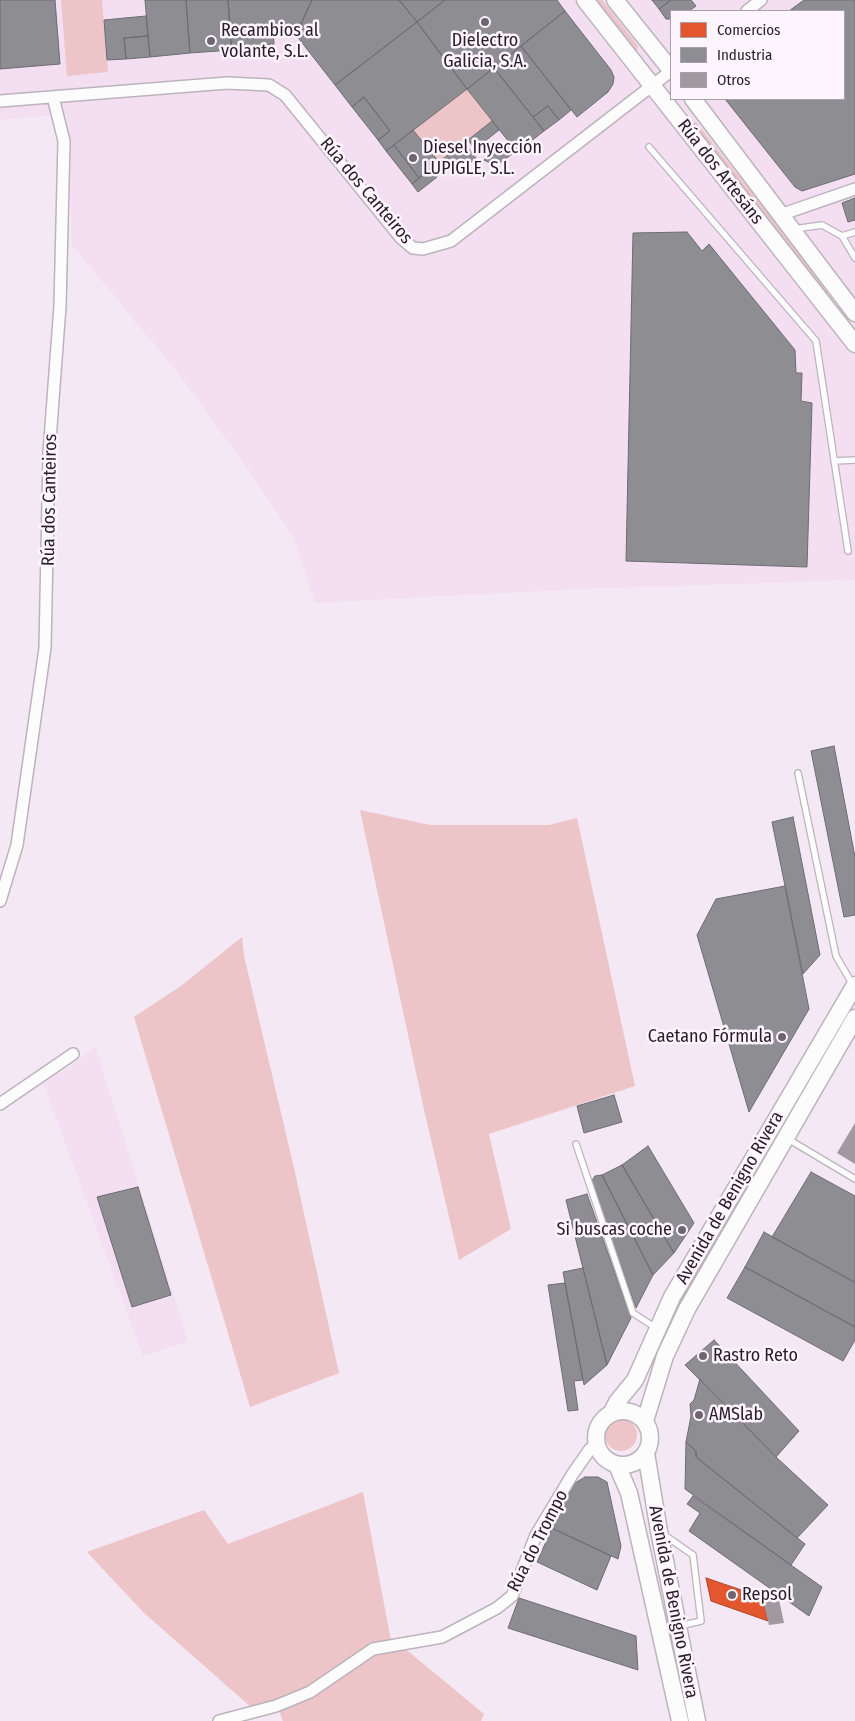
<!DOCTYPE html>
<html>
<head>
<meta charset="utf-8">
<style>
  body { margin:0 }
  #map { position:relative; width:855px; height:1721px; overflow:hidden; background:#f4e8f4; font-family:"Fira Sans Condensed",sans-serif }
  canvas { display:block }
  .legend { position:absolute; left:670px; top:10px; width:175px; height:90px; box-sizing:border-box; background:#fef5fe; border:1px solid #a89fa8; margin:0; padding:6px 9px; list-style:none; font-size:15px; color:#271f27 }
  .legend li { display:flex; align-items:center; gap:10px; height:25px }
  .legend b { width:25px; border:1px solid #a89fa8 }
</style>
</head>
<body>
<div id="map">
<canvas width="855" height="1721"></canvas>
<ul class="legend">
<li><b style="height:14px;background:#e4572e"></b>Comercios</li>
<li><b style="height:14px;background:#8d8d92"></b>Industria</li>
<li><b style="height:14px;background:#a2989f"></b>Otros</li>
</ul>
</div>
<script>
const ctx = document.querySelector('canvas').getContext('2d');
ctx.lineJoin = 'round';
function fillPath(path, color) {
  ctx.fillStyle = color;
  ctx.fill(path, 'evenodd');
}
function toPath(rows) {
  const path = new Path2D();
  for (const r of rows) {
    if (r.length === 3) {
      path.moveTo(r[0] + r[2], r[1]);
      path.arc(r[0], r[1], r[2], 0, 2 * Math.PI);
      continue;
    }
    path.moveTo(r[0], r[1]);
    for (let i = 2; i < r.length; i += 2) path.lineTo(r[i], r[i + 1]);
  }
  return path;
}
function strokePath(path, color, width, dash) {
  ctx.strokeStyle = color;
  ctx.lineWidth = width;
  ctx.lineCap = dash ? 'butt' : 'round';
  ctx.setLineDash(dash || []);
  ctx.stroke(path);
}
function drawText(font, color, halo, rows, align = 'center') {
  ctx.font = font + ' "Fira Sans Condensed",sans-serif';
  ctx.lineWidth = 5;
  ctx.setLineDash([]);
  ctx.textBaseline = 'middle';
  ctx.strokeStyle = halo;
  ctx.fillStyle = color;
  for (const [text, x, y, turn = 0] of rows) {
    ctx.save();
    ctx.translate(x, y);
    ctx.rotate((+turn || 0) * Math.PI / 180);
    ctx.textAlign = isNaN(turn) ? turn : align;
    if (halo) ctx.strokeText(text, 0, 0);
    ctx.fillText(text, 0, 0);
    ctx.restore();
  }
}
fillPath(toPath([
  [0,0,855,0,855,580,582,589,315,603,293,536,246,466,178,373,72,245,67,114,0,120],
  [671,11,844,11,844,99,671,99],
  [95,1046,188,1341,143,1356,43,1082,73,1065]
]), '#f3def2');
fillPath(toPath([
  [61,0,102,0,108,72,67,76],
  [594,0,602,0,638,46,637,50,634,50],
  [467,89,492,121,439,162,413,130],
  [696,122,830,292,825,295,691,125],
  [360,810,430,825,549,825,577,818,635,1086,489,1134,511,1229,459,1260,423,1105],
  [242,937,244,956,294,1168,339,1373,250,1407,134,1017,181,986],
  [621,1435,16],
  [363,1492,391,1641,403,1647,484,1714,481,1721,283,1721,275,1700,252,1708,143,1612,87,1552,204,1510,228,1544]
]), '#edc4c7');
const shops = toPath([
  [706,1578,762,1597,768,1621,711,1601,706,1578]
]);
fillPath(shops, '#e4572e');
strokePath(shops, '#ab462c', 1);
const industry = toPath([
  [0,0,55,0,60,64,0,69,0,0],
  [145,0,186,0,190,53,150,57,145,0],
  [186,0,228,0,232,50,190,53,186,0],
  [228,0,312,0,300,26,273,29,274,44,231,48,228,0],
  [312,0,399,0,417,22,335,85,296,35,312,0],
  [399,0,445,0,417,22,399,0],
  [445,0,557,0,565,11,467,89,417,22,445,0],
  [652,0,671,0,659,9,652,0],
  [671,0,691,0,696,6,689,11,671,11,671,19,666,19,659,9,671,0],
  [804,0,855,0,855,174,802,191,795,187,725,99,844,99,844,11,789,11,804,0],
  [565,11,611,70,614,77,613,84,608,92,577,117,521,46,565,11],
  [146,16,148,36,124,38,126,59,107,60,104,20,146,16],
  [417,22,467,89,386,151,378,140,390,131,364,97,352,107,335,85,417,22],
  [148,36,150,57,126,59,124,38,148,36],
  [521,46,571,110,559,120,548,106,533,117,494,68,521,46],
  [494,68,544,131,517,152,467,89,494,68],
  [364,97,390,131,378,140,352,107,364,97],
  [548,106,559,120,544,131,533,117,548,106],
  [492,121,499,130,475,149,468,140,492,121],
  [413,130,439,162,419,178,394,145,413,130],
  [509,142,516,151,496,166,484,160,509,142],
  [464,143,476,158,455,175,443,159,464,143],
  [394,145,419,178,412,184,386,151,394,145],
  [430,169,437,177,418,192,412,184,430,169],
  [855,198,855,220,848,222,842,203,855,198],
  [687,232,702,251,709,244,795,350,796,373,802,373,801,401,812,403,807,567,626,561,633,233,687,232],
  [834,746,855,857,855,915,844,917,811,751,834,746],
  [793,817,820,955,803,974,772,822,793,817],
  [785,886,809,1009,749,1112,697,935,716,899,785,886],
  [614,1095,622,1122,584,1133,577,1106,614,1095],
  [648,1146,694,1223,674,1253,622,1165,648,1146],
  [622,1165,674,1253,653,1275,602,1175,622,1165],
  [811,1172,855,1196,855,1282,772,1237,811,1172],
  [602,1175,653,1275,636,1308,591,1182,595,1176,602,1175],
  [138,1187,171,1295,132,1307,97,1197,138,1187],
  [587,1194,631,1318,607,1365,566,1200,587,1194],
  [764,1232,855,1283,855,1327,745,1267,764,1232],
  [745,1267,855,1327,855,1340,843,1361,727,1298,745,1267],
  [583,1268,607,1365,584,1385,563,1272,583,1268],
  [565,1283,583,1380,574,1381,578,1410,568,1411,548,1285,565,1283],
  [714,1340,799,1431,776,1457,685,1365,714,1340],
  [700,1379,776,1457,828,1505,797,1538,696,1457,696,1451,686,1442,691,1416,690,1404,694,1400,700,1379],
  [686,1442,696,1451,696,1457,805,1544,791,1565,685,1489,686,1442],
  [585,1477,598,1477,607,1482,621,1546,618,1559,549,1527,575,1483,585,1477],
  [693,1496,822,1587,809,1616,689,1531,700,1513,687,1504,693,1496],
  [552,1528,611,1556,597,1590,537,1562,552,1528],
  [519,1598,636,1636,638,1670,508,1628,519,1598]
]);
fillPath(industry, '#8d8d92');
strokePath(industry, '#6e6c72', 1);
fillPath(toPath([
  [855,1123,855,1164,837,1153],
  [778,1595,784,1623,769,1625,762,1597]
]), '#a2989f');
const lane = toPath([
  [649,147,816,341,848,551],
  [794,229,822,225,842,236,855,232],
  [842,236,855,258],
  [834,461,855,460],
  [798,773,836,956,853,985],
  [788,1139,855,1179],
  [576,1144,633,1313,656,1328],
  [663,1534,693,1555,701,1621,679,1626]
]);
const street = toPath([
  [747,11,761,0],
  [0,101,227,83,269,85,285,95,401,238,413,248,423,249,451,241,671,71],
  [780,215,855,189],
  [0,901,17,845,45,648,49,453,60,306,64,141,53,97],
  [0,1104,73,1054],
  [219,1721,276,1706,310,1692,373,1649,442,1637,497,1608,512,1596,536,1535,572,1475,590,1449,597,1446]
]);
const secondary = toPath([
  [585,0,855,344],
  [615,0,671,70],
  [693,99,855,313],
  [623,1438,27],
  [611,1414,617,1402,635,1380,672,1297,855,985],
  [645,1421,665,1356,687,1309,855,1018],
  [646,1453,659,1531,697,1721],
  [617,1465,629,1493,680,1721]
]);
strokePath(lane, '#bcb3bc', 8);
strokePath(street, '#bcb3bc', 14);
strokePath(secondary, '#bcb3bc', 19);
strokePath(lane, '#fdfcfd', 5.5);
strokePath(street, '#fdfcfd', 11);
strokePath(secondary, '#fdfcfd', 16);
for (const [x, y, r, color] of [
  [485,22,5,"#6f656f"],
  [211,41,5,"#6f656f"],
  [413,158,5,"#6f656f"],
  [782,1037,5,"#6f656f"],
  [682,1230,5,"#6f656f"],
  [703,1356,5,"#6f656f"],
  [699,1415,5,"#6f656f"],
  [732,1595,5,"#6f656f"]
]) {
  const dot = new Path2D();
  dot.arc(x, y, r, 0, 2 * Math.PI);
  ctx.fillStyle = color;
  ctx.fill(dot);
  strokePath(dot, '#fef5fe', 2);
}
drawText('18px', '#271f27', '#fef5fe', [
  ["Recambios al",221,31],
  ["volante, S.L.",221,52],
  ["Dielectro",485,41,"center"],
  ["Galicia, S.A.",485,62,"center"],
  ["Diesel Inyección",423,148],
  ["LUPIGLE, S.L.",423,169],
  ["Caetano Fórmula",772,1037,"right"],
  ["Si buscas coche",672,1230,"right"],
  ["Rastro Reto",713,1356],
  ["AMSlab",709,1415],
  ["Repsol",742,1595]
], 'left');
drawText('18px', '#271f27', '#fef5fe', [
  ["Rúa dos Artesáns",720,172,52],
  ["Rúa dos Canteiros",366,191,50],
  ["Rúa dos Canteiros",50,500,-89],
  ["Avenida de Benigno Rivera",730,1198,-60],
  ["Rúa do Trompo",538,1541,-63],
  ["Avenida de Benigno Rivera",673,1602,79]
]);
</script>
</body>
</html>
